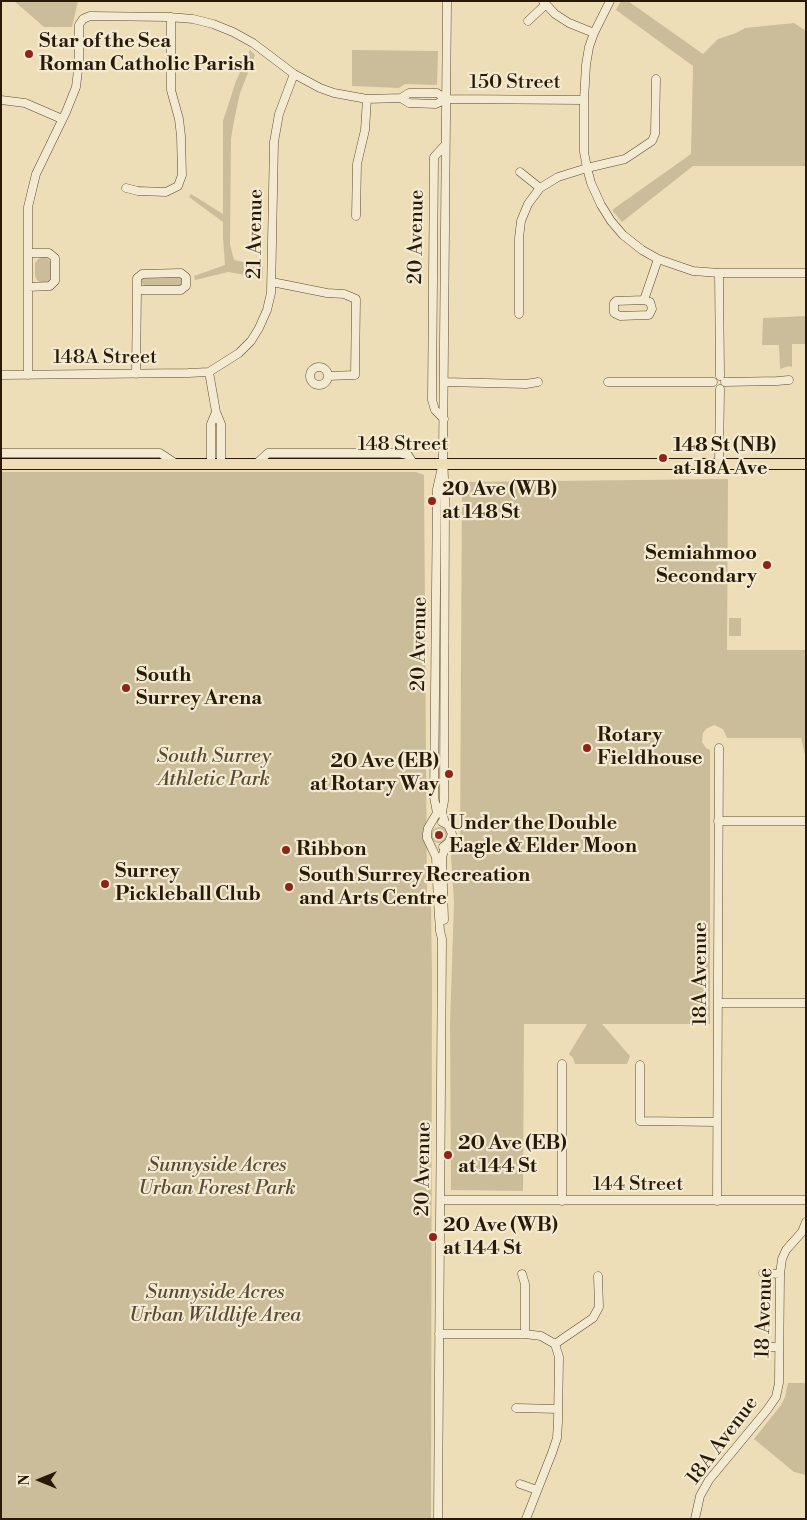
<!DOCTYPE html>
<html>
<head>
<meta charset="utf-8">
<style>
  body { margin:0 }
  #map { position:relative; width:807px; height:1520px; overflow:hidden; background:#eddeb8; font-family:"Libre Bodoni",serif }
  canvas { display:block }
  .frame { position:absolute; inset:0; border:2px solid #291907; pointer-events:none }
  .north { position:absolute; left:15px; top:1455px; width:50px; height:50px; -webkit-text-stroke:4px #f3ead1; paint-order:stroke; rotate:270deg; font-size:14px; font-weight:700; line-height:20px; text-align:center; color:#291907 }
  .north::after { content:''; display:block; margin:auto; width:18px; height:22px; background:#291907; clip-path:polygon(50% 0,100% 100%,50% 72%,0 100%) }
</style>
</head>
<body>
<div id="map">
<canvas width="807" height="1520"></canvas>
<div class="frame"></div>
<div class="north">N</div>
</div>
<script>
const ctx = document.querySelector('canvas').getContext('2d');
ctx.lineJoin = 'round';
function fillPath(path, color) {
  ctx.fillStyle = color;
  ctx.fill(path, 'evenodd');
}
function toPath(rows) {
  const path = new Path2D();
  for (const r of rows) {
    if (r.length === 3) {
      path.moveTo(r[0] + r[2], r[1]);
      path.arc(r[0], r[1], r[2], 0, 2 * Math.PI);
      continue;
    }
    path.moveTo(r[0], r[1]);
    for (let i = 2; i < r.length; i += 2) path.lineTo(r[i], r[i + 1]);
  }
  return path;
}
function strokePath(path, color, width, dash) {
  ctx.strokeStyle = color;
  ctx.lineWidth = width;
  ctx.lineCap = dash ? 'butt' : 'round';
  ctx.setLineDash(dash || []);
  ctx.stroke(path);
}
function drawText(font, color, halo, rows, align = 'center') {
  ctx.font = font + ' "Libre Bodoni",serif';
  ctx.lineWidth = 4.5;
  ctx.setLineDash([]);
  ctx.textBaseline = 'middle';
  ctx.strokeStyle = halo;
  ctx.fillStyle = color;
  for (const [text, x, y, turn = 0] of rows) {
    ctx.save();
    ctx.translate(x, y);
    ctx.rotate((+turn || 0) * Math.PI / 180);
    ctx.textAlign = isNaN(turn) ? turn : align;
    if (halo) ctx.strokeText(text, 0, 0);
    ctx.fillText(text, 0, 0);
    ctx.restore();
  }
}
fillPath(toPath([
  [14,1,78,1,72,27,44,27],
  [621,1,628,1,703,54,718,39,736,33,745,28,794,23,806,31,806,166,693,166,622,222,612,210,691,154,693,66,616,10],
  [250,50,255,55,240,93,235,116,231,139,230,244,234,260,263,266,263,278,228,272,195,280,194,276,225,265,223,238,223,222,189,197,191,194,223,214,223,121,236,81],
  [352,50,438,51,437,85,405,84,399,88,352,86],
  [42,257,46,257,51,262,51,277,49,281,44,283,40,283,37,280,35,276,35,263,38,259],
  [144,277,179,277,182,279,183,282,180,286,144,286,141,282],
  [806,316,806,344,792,344,792,367,789,366,780,369,779,345,762,345,763,318],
  [1,472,416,472,424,475,427,895,431,907,432,976,431,1519,1,1519],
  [728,479,727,650,806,650,806,759,801,738,727,738,723,729,714,725,706,729,703,733,702,742,706,748,710,750,710,1024,602,1024,630,1056,627,1064,575,1064,573,1058,569,1054,587,1024,524,1024,523,1191,451,1190,450,1024,454,902,451,857,453,849,460,847,462,482],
  [729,618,741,618,741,636,729,636],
  [439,835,8],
  [788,1383,806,1383,806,1475,794,1472,754,1439,781,1405,785,1397]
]), '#ccbd9a');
const minor = toPath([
  [543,1,555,14,569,23,594,33],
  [610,1,594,33,589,47,586,65,584,100,584,152,587,168,591,183,601,205,611,221,623,235,642,250,658,259,693,271,719,273,806,273],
  [528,21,545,5],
  [401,98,409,103,436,104,446,99,584,100],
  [1,100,25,103,62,119],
  [520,172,540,188],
  [126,188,138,191,166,192,178,186,182,175,181,136,179,119,171,90,171,17],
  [356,216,357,164,365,130,367,99],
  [719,273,720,376],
  [272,282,327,293,344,294,356,299,355,375,328,376],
  [28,287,50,286,55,281,55,258,49,253,29,253],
  [644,300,650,302,651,305,652,309,649,315,620,316,614,313,614,303,616,301,644,300,658,259],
  [519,314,519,238,521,221,528,204,540,188,558,177,587,168,625,159,652,141,655,134,656,79],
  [319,376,9],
  [209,372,216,412,221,424,221,463],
  [136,374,137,290,181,290,186,286,186,277,181,273,142,274,137,278,137,290],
  [1,375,188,373,209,372,239,353,251,341,259,328,267,310,271,293,274,142,279,114,294,74],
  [28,375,28,207,36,174,66,112,76,87,79,62,79,25,83,19,90,16,169,17,193,19,213,24,233,32,253,43,294,74,320,88,334,93,367,99,401,98,409,93,437,93,446,99],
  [444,382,526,384,538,382],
  [608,382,713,382],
  [725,382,777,381,789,380],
  [444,419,435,410,432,400,434,157,445,145],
  [1,453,160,453,175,463],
  [211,463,211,424,216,412],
  [257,463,268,453,398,453,408,455,413,463],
  [719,464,720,389],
  [718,821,806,821],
  [442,822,448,825,452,834,449,842,443,847],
  [445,823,442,812,444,801,445,500,443,457,447,1],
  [444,920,442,857,446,845],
  [718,1003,806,1003],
  [562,1064,562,1201],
  [640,1065,640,1121,717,1122],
  [441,1200,806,1200],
  [717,1201,719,748],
  [763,1273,780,1274],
  [522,1274,525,1284,525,1334],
  [439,1334,525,1334,541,1336,555,1344],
  [555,1344,593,1318,599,1307,598,1276],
  [764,1347,779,1347],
  [516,1408,558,1409],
  [520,1484,537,1490],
  [438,1519,442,939,440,931,438,902,436,857,427,838,427,834,428,828,437,813,434,797,437,489,443,463],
  [526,1519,552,1453,557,1438,558,1422,559,1357,555,1344],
  [695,1519,700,1496,709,1480,767,1410,776,1397,779,1383,780,1274,782,1259,786,1250,802,1232,806,1222]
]);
const major = toPath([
  [1,464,806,464]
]);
strokePath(minor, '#5a4a33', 9);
strokePath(major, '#291907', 12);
strokePath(minor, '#f3ead1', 8);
strokePath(major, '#eddeb8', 10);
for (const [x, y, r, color] of [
  [29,54,5,"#8f2418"],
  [663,458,5,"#8f2418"],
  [432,501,5,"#8f2418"],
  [767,565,5,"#8f2418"],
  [126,688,5,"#8f2418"],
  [587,748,5,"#8f2418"],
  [449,774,5,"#8f2418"],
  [439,835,5,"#8f2418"],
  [286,850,5,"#8f2418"],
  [105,884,5,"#8f2418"],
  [289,887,5,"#8f2418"],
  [448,1155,5,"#8f2418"],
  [433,1237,5,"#8f2418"]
]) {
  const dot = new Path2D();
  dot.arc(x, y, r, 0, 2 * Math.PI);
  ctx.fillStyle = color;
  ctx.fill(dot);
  strokePath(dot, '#f3ead1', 2);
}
drawText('bold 20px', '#291907', '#f3ead1', [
  ["Star of the Sea",39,42],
  ["Roman Catholic Parish",39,65],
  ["148 St (NB)",673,446],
  ["at 18A Ave",673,469],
  ["20 Ave (WB)",442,490],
  ["at 148 St",442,513],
  ["Semiahmoo",757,554,"right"],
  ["Secondary",757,577,"right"],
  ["South",136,676],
  ["Surrey Arena",136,699],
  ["Rotary",597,736],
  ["Fieldhouse",597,759],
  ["20 Ave (EB)",439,762,"right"],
  ["at Rotary Way",439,785,"right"],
  ["Under the Double",449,824],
  ["Eagle & Elder Moon",449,847],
  ["Ribbon",296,850],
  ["Surrey",115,872],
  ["Pickleball Club",115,895],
  ["South Surrey Recreation",299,876],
  ["and Arts Centre",299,899],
  ["20 Ave (EB)",458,1144],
  ["at 144 St",458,1167],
  ["20 Ave (WB)",443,1226],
  ["at 144 St",443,1249]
], 'left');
drawText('20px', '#291907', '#f3ead1', [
  ["150 Street",515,83],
  ["21 Avenue",256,234,-89],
  ["20 Avenue",417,237,-89],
  ["148A Street",105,358],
  ["148 Street",403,445],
  ["20 Avenue",420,644,-89],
  ["18A Avenue",701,974,-90],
  ["20 Avenue",424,1169,-89],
  ["144 Street",638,1185],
  ["18 Avenue",765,1313,-88],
  ["18A Avenue",723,1441,-53]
]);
drawText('italic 20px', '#5a4a33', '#f3ead1', [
  ["South Surrey",214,757],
  ["Athletic Park",214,780],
  ["Sunnyside Acres",217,1166],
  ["Urban Forest Park",217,1189],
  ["Sunnyside Acres",215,1293],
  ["Urban Wildlife Area",215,1316]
]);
</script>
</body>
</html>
